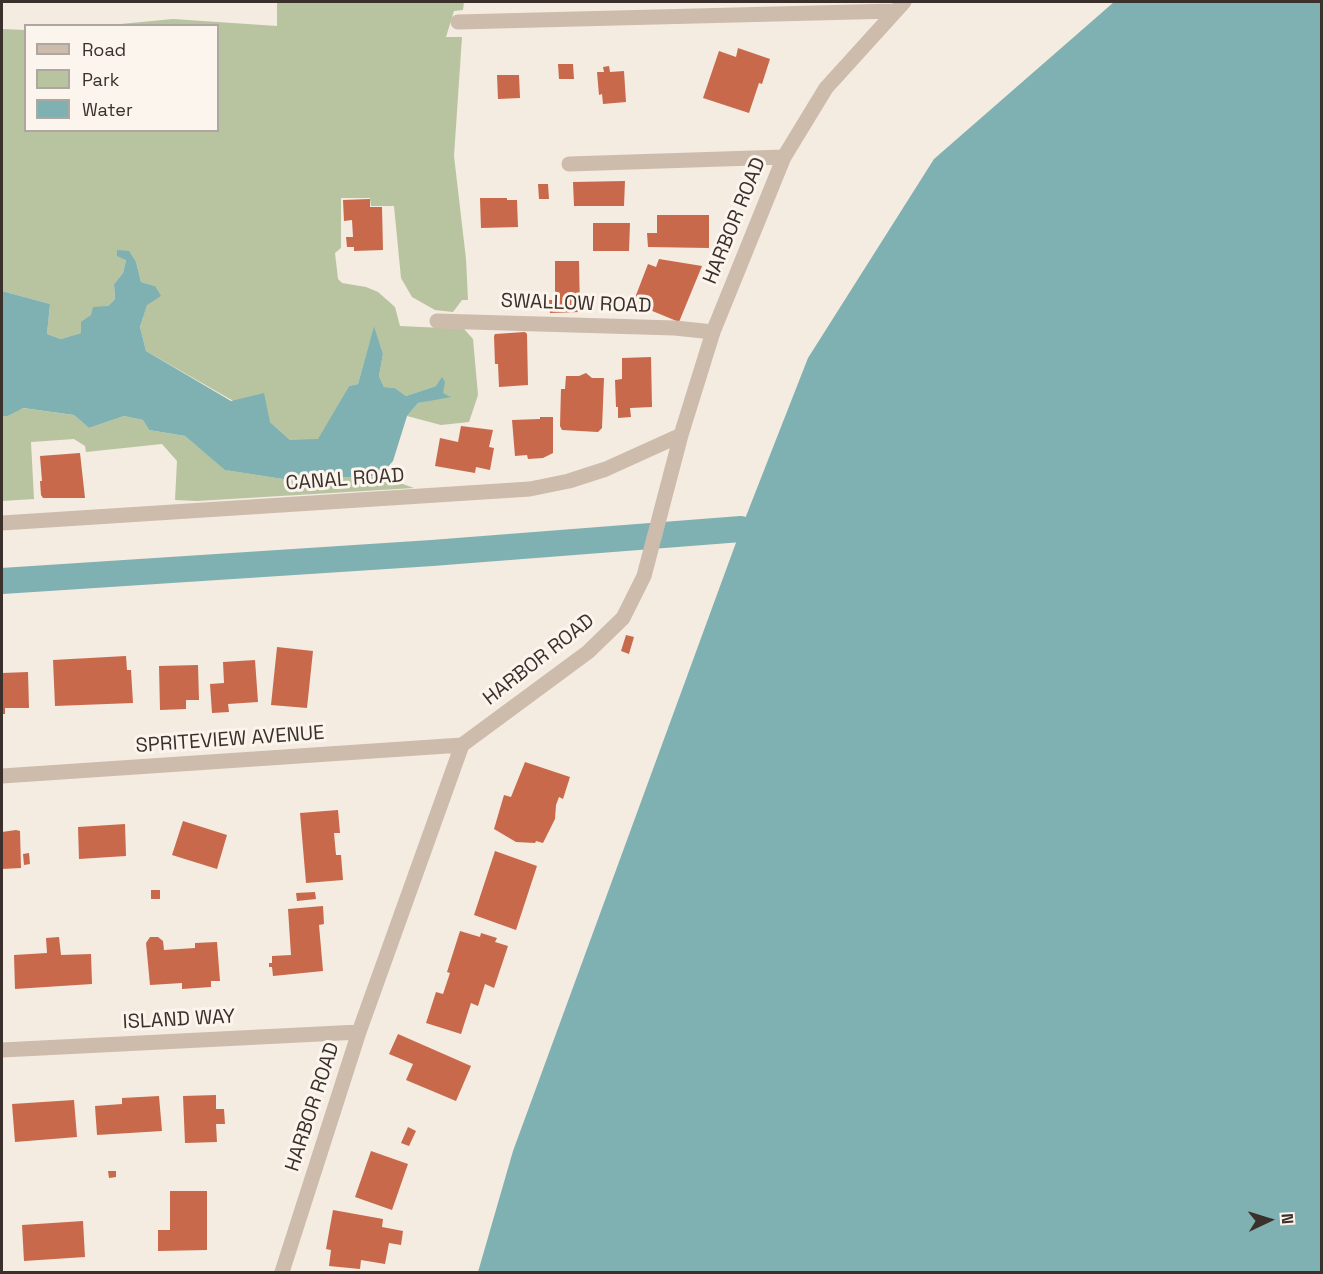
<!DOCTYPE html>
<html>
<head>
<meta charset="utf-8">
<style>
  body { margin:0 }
  #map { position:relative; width:1323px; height:1274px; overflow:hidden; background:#f4ebe1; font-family:"Space Grotesk",sans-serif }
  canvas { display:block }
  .frame { position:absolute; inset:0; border:3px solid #3b302b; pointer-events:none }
  .legend { position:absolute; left:24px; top:24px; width:195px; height:108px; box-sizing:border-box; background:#fbf5ee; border:2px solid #aea6a0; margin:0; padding:8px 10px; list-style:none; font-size:18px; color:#3b302b }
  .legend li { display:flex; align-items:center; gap:12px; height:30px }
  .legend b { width:30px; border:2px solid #aea6a0 }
  .north { position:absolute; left:1239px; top:1190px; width:60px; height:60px; -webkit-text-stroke:4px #fbf5ee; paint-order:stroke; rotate:86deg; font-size:16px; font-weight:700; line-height:24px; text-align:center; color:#3b302b }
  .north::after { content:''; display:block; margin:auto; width:21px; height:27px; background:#3b302b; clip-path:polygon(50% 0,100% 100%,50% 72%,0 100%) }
</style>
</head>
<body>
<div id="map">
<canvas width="1323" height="1274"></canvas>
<div class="frame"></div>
<ul class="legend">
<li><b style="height:8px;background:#cdbbac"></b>Road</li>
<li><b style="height:16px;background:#b8c4a0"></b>Park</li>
<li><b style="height:16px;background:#7fb0b2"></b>Water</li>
</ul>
<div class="north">N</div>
</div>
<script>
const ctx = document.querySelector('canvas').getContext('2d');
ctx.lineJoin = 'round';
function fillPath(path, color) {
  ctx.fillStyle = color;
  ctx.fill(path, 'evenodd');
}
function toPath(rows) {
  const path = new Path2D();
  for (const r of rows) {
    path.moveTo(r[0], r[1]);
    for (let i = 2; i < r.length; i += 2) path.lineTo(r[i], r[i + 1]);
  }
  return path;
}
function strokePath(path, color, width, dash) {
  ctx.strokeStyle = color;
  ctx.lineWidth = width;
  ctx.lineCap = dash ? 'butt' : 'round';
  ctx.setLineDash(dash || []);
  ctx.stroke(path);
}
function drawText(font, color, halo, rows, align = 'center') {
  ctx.font = font + ' "Space Grotesk",sans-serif';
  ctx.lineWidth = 6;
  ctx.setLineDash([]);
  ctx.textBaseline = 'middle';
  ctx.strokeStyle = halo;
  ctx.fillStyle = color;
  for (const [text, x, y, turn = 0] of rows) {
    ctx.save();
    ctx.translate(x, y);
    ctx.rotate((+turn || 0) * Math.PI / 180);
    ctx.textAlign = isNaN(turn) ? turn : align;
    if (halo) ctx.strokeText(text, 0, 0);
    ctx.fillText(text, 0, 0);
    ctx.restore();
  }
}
fillPath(toPath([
  [277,2,464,2,463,10,454,11,446,37,462,37,454,156,466,259,468,300,462,300,453,312,435,310,412,297,401,278,394,206,371,206,370,198,341,198,341,248,335,253,338,279,342,283,366,287,378,292,395,307,400,326,464,329,473,339,478,395,469,422,441,425,407,416,418,403,449,396,442,393,436,386,406,396,395,388,384,387,379,376,383,354,374,327,358,384,349,386,318,440,290,440,270,422,146,351,140,327,147,304,155,286,141,282,136,262,126,260,123,273,114,284,115,299,108,306,91,315,81,333,61,339,47,334,50,304,2,291,2,29,25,30,26,130,218,130,218,26,110,25,173,19,277,26],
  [22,408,74,415,89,428,124,416,143,420,149,430,185,436,226,470,283,479,380,476,414,488,197,501,175,500,177,461,162,444,86,452,85,446,74,439,31,442,34,499,2,501,2,416,8,416]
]), '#b8c4a0');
fillPath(toPath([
  [1114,2,1321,2,1321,1272,478,1272,513,1151,741,529,808,358,934,159],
  [117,250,129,251,136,262,141,282,155,286,161,296,147,305,140,327,146,351,231,401,264,393,270,422,290,440,318,439,349,386,358,384,374,326,383,354,379,376,384,387,395,388,406,396,436,386,442,377,445,382,443,393,451,397,418,403,407,416,393,461,380,476,283,479,225,470,185,436,149,430,143,420,124,416,89,428,74,415,23,408,8,416,2,416,2,291,50,304,47,334,61,339,81,333,81,322,91,315,93,307,108,306,115,299,114,284,123,273,126,260,117,256]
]), '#7fb0b2');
strokePath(toPath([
  [2,581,432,553,741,529]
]), '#7fb0b2', 26);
fillPath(toPath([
  [738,48,770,59,762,84,759,83,749,113,703,98,719,51,736,57],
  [558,64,573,64,574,79,559,79],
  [609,66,610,72,624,71,626,102,603,104,602,94,599,95,597,72,604,72,603,67],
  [497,75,519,75,520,98,498,99],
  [625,181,624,206,574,206,573,182],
  [538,184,548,184,549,199,539,199],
  [480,198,507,198,507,200,517,200,518,227,481,228],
  [370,199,370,207,382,207,383,250,354,251,354,247,347,247,346,237,353,237,352,220,344,221,343,200],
  [657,215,709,215,709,248,648,247,647,233,657,233],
  [593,223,630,223,629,251,593,251],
  [659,259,702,266,679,322,633,303,648,264,656,267],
  [555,261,579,261,580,312,550,313,549,300,555,300],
  [525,332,527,334,528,385,499,387,498,364,495,364,494,336,495,334],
  [651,357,652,407,630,408,631,417,618,418,618,407,616,407,615,380,622,379,622,358],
  [586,373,592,378,604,378,602,428,598,432,562,430,560,426,561,389,565,389,566,376,579,376],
  [540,417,553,417,553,453,543,458,528,459,527,455,515,456,512,420,540,419],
  [461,426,493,430,489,447,494,448,490,470,476,467,475,473,435,466,440,438,458,442],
  [80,453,85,498,43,498,41,495,40,481,42,481,40,456],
  [626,635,634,637,629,654,621,651],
  [277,647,313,651,307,708,271,705],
  [126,656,127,670,131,670,133,703,55,706,53,660],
  [255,660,258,702,228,704,229,712,212,713,210,684,224,683,223,662],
  [198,665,199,700,186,700,186,709,160,710,159,666],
  [28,672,29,708,5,708,5,714,2,714,2,673],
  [525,762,570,777,563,799,559,797,556,805,555,819,543,843,536,841,535,843,516,842,494,829,504,795,511,797],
  [338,810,340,833,334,833,336,855,341,855,343,880,306,883,300,813],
  [183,821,227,835,217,869,172,855],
  [125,824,126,856,79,859,78,827],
  [16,830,20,831,21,868,2,869,2,832],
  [495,851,537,866,516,930,474,915],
  [29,853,30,864,24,865,23,854],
  [151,890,160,890,160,899,151,899],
  [315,892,316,899,297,901,296,893],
  [323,906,324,924,319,925,323,971,273,976,272,967,269,967,269,963,272,963,272,956,291,955,288,909],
  [460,931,480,937,481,933,497,938,495,942,508,946,494,988,485,984,478,1006,471,1003,461,1034,426,1023,436,992,443,994,450,973,447,972],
  [59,937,61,955,91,954,92,984,15,989,14,955,47,953,46,938],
  [150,937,158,937,163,941,164,950,195,948,195,943,217,942,220,981,211,981,211,987,182,989,182,983,150,985,146,943],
  [398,1034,471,1066,456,1101,406,1080,413,1064,389,1054],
  [216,1095,216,1109,224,1109,225,1124,216,1124,217,1142,185,1143,183,1096],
  [159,1096,162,1131,97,1135,95,1106,122,1104,122,1098],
  [74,1100,77,1137,15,1142,12,1104],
  [408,1127,416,1131,409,1146,401,1143],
  [371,1151,408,1164,392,1210,355,1197],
  [108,1171,116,1171,116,1177,109,1178],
  [170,1191,207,1191,207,1250,158,1251,158,1230,170,1230],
  [333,1210,383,1219,382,1227,403,1231,401,1245,389,1243,385,1264,361,1260,360,1269,329,1266,331,1250,326,1249],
  [83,1221,85,1257,24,1261,22,1225]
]), '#c8694b');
strokePath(toPath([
  [458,22,894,11],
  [569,164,784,157],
  [437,321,675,328,713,332],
  [2,523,530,489,569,481,606,469,681,435],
  [2,776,462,745],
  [2,1050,359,1032],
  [282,1272,359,1032,462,745,588,652,623,618,644,576,681,435,713,332,784,157,826,88,904,2]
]), '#cdbbac', 15);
drawText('20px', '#3b302b', '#fbf5ee', [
  ["HARBOR ROAD",735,221,-68],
  ["SWALLOW ROAD",576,304,2],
  ["CANAL ROAD",345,480,-4],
  ["HARBOR ROAD",539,660,-38],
  ["SPRITEVIEW AVENUE",230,740,-4],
  ["ISLAND WAY",179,1020,-3],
  ["HARBOR ROAD",313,1107,-72]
]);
</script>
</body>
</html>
